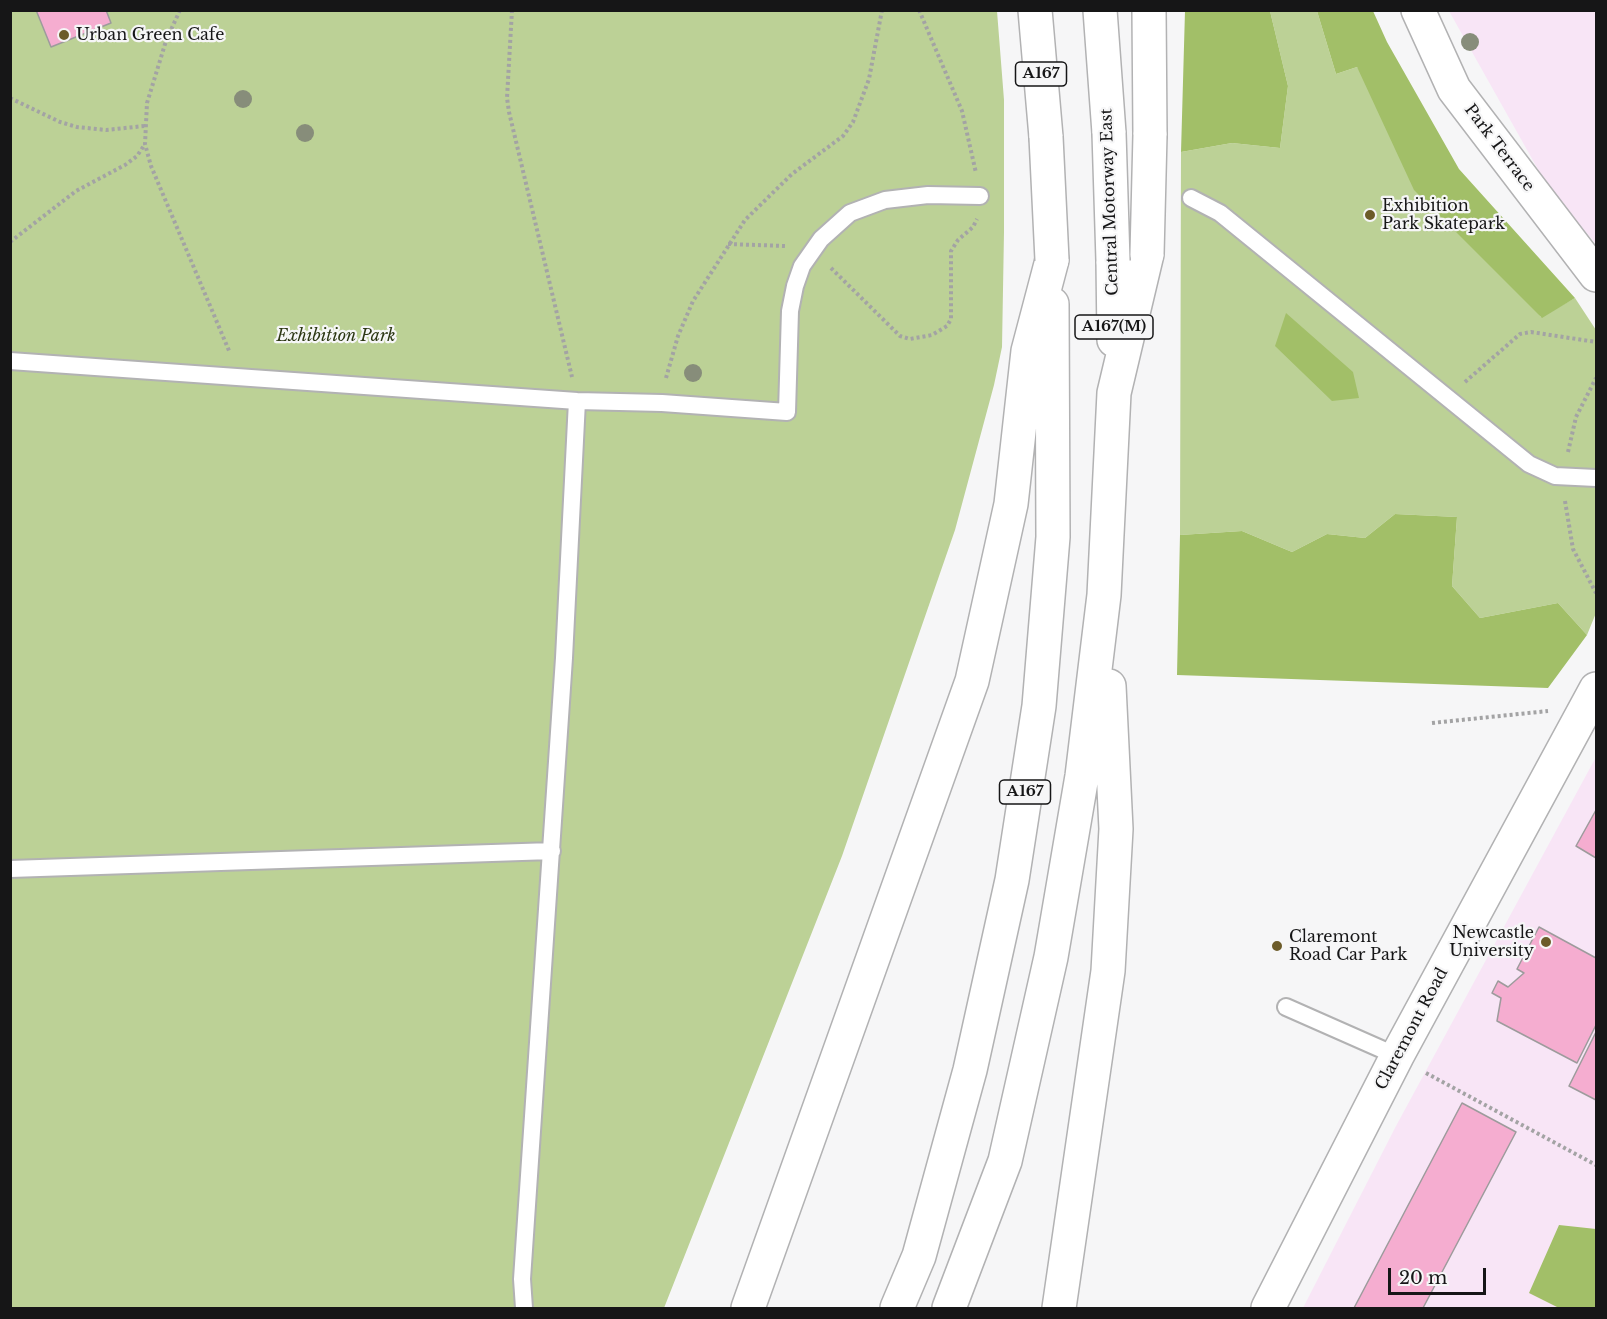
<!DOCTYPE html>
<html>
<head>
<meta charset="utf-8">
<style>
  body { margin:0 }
  #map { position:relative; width:1607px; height:1319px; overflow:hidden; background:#f6f6f7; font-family:"Libre Baskerville",serif }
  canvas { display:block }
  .frame { position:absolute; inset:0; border:12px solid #161617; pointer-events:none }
  .scale { position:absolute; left:1388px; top:1268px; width:98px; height:27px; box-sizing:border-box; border:3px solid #161617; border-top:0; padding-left:8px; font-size:18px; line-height:21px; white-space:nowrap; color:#161617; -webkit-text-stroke:4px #f6f6f7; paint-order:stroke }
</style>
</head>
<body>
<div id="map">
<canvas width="1607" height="1319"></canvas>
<div class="frame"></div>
<div class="scale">20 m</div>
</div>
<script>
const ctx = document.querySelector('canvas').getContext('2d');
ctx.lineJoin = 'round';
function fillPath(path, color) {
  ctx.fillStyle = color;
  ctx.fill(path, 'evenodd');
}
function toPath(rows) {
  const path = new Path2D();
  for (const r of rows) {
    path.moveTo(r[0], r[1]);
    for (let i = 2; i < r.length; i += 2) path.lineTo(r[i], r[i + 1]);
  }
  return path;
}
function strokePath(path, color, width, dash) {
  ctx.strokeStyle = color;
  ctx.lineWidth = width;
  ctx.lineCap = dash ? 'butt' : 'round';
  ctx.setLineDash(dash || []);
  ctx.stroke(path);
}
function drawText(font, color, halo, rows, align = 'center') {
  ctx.font = font + ' "Libre Baskerville",serif';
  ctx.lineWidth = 4.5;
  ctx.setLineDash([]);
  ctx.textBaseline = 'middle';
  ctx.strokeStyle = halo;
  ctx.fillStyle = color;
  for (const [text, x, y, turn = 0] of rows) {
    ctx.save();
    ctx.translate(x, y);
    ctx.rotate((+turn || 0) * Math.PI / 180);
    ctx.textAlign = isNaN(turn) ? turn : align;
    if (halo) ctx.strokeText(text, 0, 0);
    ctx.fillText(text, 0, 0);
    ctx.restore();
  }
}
fillPath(toPath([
  [1449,11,1596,11,1596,244,1549,189],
  [1596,757,1596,1308,1303,1308,1396,1126]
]), '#f8e5f6');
fillPath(toPath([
  [10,11,997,11,1004,100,1004,232,1002,347,994,385,955,530,842,856,664,1308,11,1308],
  [1270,11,1317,11,1336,74,1357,67,1541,317,1575,298,1596,330,1596,613,1587,635,1558,603,1480,618,1452,586,1457,517,1395,514,1365,538,1327,534,1292,552,1242,531,1180,535,1181,152,1232,143,1280,148,1288,86]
]), '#bcd196');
fillPath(toPath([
  [1185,11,1270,11,1288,86,1280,148,1232,143,1181,152],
  [1317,11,1373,11,1387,42,1459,169,1575,298,1542,318,1414,190,1357,67,1336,74],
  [1286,313,1353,372,1359,398,1332,401,1275,346],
  [1395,514,1457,517,1452,586,1480,618,1558,603,1587,635,1548,688,1177,675,1180,535,1242,531,1292,552,1327,534,1365,538],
  [1559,1225,1596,1229,1596,1308,1559,1308,1529,1293]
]), '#a2bf68');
const building = toPath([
  [36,10,106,10,111,23,51,47,36,10],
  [1596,810,1596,858,1576,846,1596,810],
  [1539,927,1596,958,1596,1025,1577,1063,1497,1021,1501,998,1492,993,1498,981,1508,987,1524,973,1517,969,1539,927],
  [1596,1032,1596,1100,1569,1086,1596,1032],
  [1462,1103,1516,1132,1423,1308,1354,1308,1462,1103]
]);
fillPath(building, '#f5add0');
strokePath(building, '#9d9b9c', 1.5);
const lane = toPath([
  [1191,198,1220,213,1529,464,1555,476,1596,478],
  [10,361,577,401,662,403,787,412,790,311,795,286,802,266,821,239,850,213,885,200,928,195,980,196],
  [10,869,552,851],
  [1286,1007,1397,1056],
  [524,1308,522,1279,564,658,577,401]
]);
const street = toPath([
  [1418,10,1454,89,1596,275]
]);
const secondary = toPath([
  [1268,1308,1397,1056,1596,689]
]);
const highway = toPath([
  [1035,10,1046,137],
  [1100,10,1109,133],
  [1149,10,1150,135],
  [1113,261,1114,340],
  [748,1308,972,681,1011,504,1028,351,1052,260],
  [897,1308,919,1256,970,1070,1012,880,1039,706,1053,537,1052,304],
  [949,1308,1005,1161,1051,957,1082,776,1104,595,1114,393,1147,254],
  [1059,1308,1108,971,1116,829,1109,686]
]);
strokePath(lane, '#b2b2b3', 20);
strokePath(street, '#b2b2b3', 36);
strokePath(secondary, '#b2b2b3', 36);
strokePath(highway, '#b2b2b3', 36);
strokePath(toPath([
  [180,10,166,41,147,103,145,144,151,166,230,353],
  [512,10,507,98,509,112,572,377],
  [919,10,962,111,976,173],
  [10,98,60,122,77,127,106,130,144,126],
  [10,242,76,191,125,165,137,156,145,144],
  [728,244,785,246],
  [831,268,900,336,910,339,932,335,947,326,951,319,951,251,958,240,973,227,977,219],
  [666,378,678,336,693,301,745,220,792,174,843,136,853,122,869,79,882,10],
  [1465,382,1520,334,1531,332,1596,342],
  [1568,452,1576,417,1596,378],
  [1565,501,1573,549,1596,593],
  [1432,723,1548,711],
  [1426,1073,1596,1165]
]), '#a3a3a4', 4, [3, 3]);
strokePath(lane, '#fff', 16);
strokePath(street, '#fff', 33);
strokePath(secondary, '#fff', 33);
strokePath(highway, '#fff', 33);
const highwayBridge = toPath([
  [1109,133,1113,261],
  [1046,137,1052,260],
  [1147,254,1150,135]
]);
strokePath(highwayBridge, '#b2b2b3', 36, []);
strokePath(highwayBridge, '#fff', 33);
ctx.fillStyle = '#878d7a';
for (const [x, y] of [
  [1470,42],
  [243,99],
  [305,133],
  [693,373]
]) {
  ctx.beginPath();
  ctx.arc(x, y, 9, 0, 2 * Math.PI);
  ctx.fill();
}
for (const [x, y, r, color] of [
  [64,35,6,"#6c5b29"],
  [1370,215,6,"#6c5b29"],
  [1546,942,6,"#6c5b29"],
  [1277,946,6,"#6c5b29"]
]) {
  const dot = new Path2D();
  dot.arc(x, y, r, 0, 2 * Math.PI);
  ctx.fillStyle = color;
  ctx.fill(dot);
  strokePath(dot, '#f6f6f7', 2);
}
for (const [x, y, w] of [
  [1041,74,51],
  [1114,327,78],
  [1025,792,51]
]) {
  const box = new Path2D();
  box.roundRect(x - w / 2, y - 12, w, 24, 4.5);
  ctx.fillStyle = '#f6f6f7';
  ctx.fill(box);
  strokePath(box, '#161617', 1.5);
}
drawText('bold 15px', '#161617', null, [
  ["A167",1041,74],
  ["A167(M)",1114,327],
  ["A167",1025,792]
]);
drawText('16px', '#161617', '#f6f6f7', [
  ["Urban Green Cafe",76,35],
  ["Exhibition",1382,206],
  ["Park Skatepark",1382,224],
  ["Newcastle",1534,933,"right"],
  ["University",1534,951,"right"],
  ["Claremont",1289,937],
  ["Road Car Park",1289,955]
], 'left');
drawText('16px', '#161617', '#f6f6f7', [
  ["Park Terrace",1499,148,53],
  ["Central Motorway East",1110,202,-92],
  ["Claremont Road",1412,1029,-62]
]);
drawText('italic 16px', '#2c3713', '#f6f6f7', [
  ["Exhibition Park",336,336]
]);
</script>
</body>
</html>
